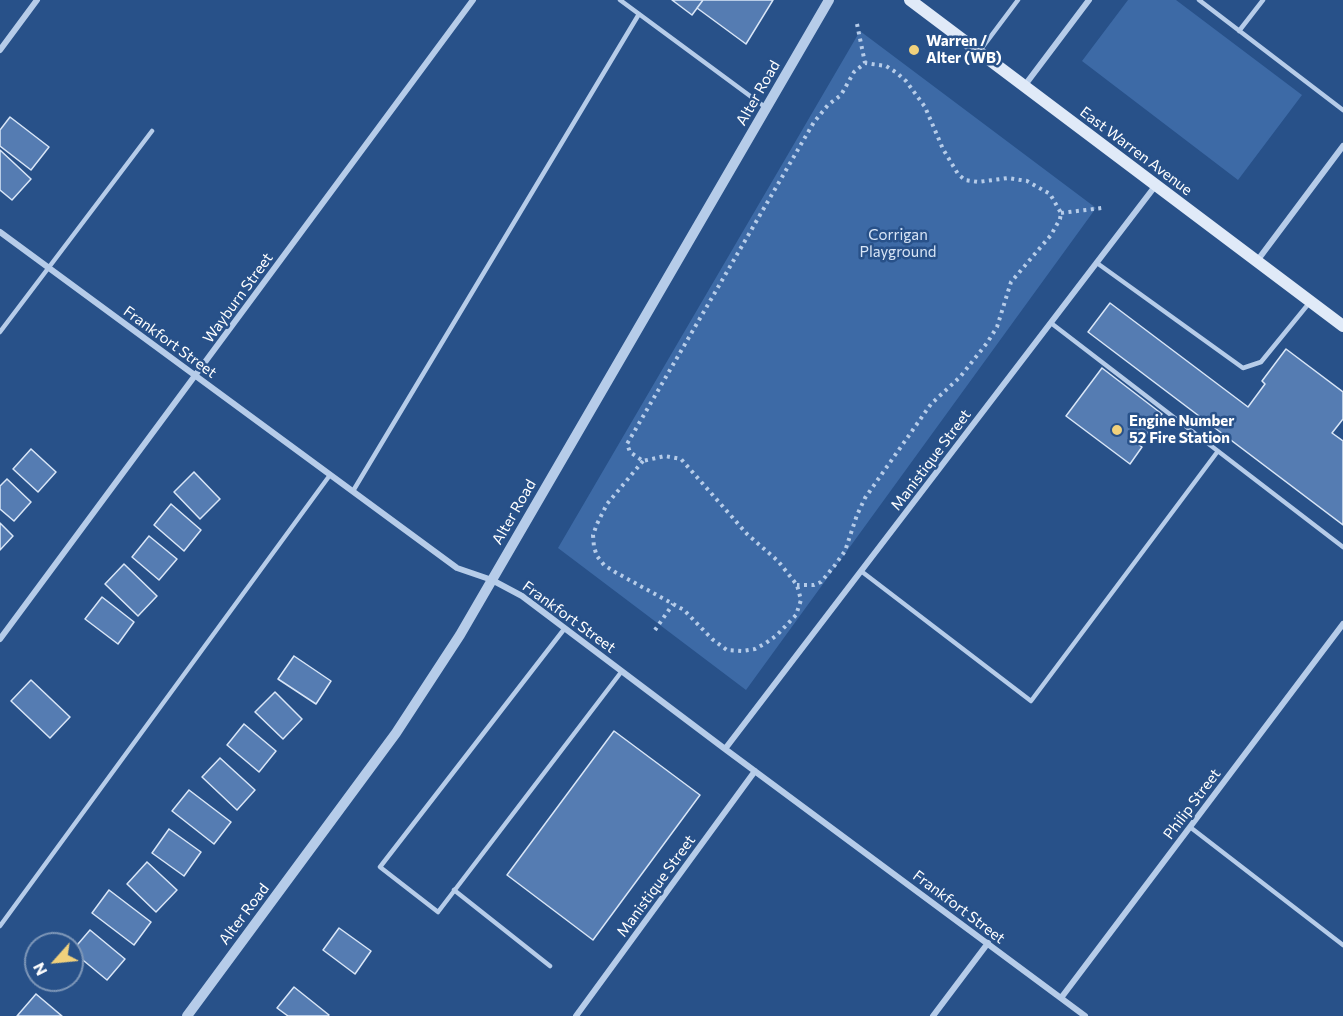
<!DOCTYPE html>
<html>
<head>
<meta charset="utf-8">
<style>
  body { margin:0 }
  #map { position:relative; width:1343px; height:1016px; overflow:hidden; background:#285189; font-family:Commissioner,sans-serif }
  canvas { display:block }
  .north { position:absolute; left:24px; top:932px; width:60px; height:60px; box-sizing:border-box; background:#285189; border:2px solid #7e97b8; border-radius:50%; rotate:243deg; font-size:16px; font-weight:700; line-height:24px; text-align:center; color:#fff }
  .north::after { content:''; display:block; margin:auto; width:21px; height:27px; background:#f1d17c; clip-path:polygon(50% 0,100% 100%,50% 72%,0 100%) }
</style>
</head>
<body>
<div id="map">
<canvas width="1343" height="1016"></canvas>
<div class="north">N</div>
</div>
<script>
const ctx = document.querySelector('canvas').getContext('2d');
ctx.lineJoin = 'round';
function fillPath(path, color) {
  ctx.fillStyle = color;
  ctx.fill(path, 'evenodd');
}
function toPath(rows) {
  const path = new Path2D();
  for (const r of rows) {
    path.moveTo(r[0], r[1]);
    for (let i = 2; i < r.length; i += 2) path.lineTo(r[i], r[i + 1]);
  }
  return path;
}
function strokePath(path, color, width, dash) {
  ctx.strokeStyle = color;
  ctx.lineWidth = width;
  ctx.lineCap = dash ? 'butt' : 'round';
  ctx.setLineDash(dash || []);
  ctx.stroke(path);
}
function drawText(font, color, halo, rows, align = 'center') {
  ctx.font = font + ' Commissioner,sans-serif';
  ctx.lineWidth = 5;
  ctx.setLineDash([]);
  ctx.textBaseline = 'middle';
  ctx.strokeStyle = halo;
  ctx.fillStyle = color;
  for (const [text, x, y, turn = 0] of rows) {
    ctx.save();
    ctx.translate(x, y);
    ctx.rotate((+turn || 0) * Math.PI / 180);
    ctx.textAlign = isNaN(turn) ? turn : align;
    if (halo) ctx.strokeText(text, 0, 0);
    ctx.fillText(text, 0, 0);
    ctx.restore();
  }
}
fillPath(toPath([
  [1128,0,1176,0,1302,95,1238,180,1082,61],
  [860,31,1096,208,746,690,558,548]
]), '#3d6aa6');
const building = toPath([
  [672,0,703,0,692,15,672,0],
  [703,0,773,0,746,44,697,8,703,0],
  [10,117,49,147,31,170,0,146,0,130,10,117],
  [0,150,31,179,12,200,0,190,0,150],
  [1110,303,1248,407,1265,384,1262,381,1286,349,1343,392,1343,419,1332,433,1343,441,1343,525,1088,332,1110,303],
  [1102,368,1162,414,1139,445,1142,447,1130,464,1066,416,1102,368],
  [31,449,56,472,38,492,13,469,31,449],
  [194,472,220,499,200,519,174,492,194,472],
  [7,479,31,502,14,521,0,509,0,486,7,479],
  [171,504,201,530,184,551,154,525,171,504],
  [0,523,13,536,0,550,0,523],
  [149,536,177,559,159,580,132,557,149,536],
  [124,564,157,596,138,616,105,584,124,564],
  [102,597,134,622,118,644,85,619,102,597],
  [294,656,331,681,316,704,278,679,294,656],
  [31,680,70,717,50,738,11,701,31,680],
  [275,692,302,719,283,739,255,712,275,692],
  [244,724,276,751,259,772,227,745,244,724],
  [614,731,700,795,593,940,507,875,614,731],
  [220,758,255,790,237,810,202,777,220,758],
  [189,790,231,822,214,844,172,811,189,790],
  [169,829,201,852,184,876,152,853,169,829],
  [147,862,177,890,156,912,127,884,147,862],
  [109,890,151,922,134,945,92,913,109,890],
  [339,928,371,951,355,974,323,950,339,928],
  [90,930,125,959,107,980,72,951,90,930],
  [294,987,329,1015,328,1016,288,1016,277,1008,294,987],
  [36,994,62,1016,17,1016,36,994]
]);
fillPath(building, '#557cb2');
strokePath(building, '#d9e6f7', 1.5);
strokePath(toPath([
  [857,24,865,63],
  [1061,213,1102,208],
  [643,461,607,504,597,524,593,535,594,547,597,556,604,565,615,572,684,610,712,639,727,650,742,651,755,649,766,643,777,635,796,615,801,600,797,585,778,561,747,534,681,459,665,456,643,461,630,452,627,444,814,122,828,105,841,95,854,72,865,63,886,66,897,73,906,81,925,107,943,149,958,174,965,180,978,182,1008,178,1027,181,1050,194,1061,213,1060,219,1051,235,1011,282,997,327,987,343,960,377,931,404,865,498,857,515,845,551,835,565,821,582,814,585,797,585],
  [655,630,673,604]
]), '#b6cce9', 4, [3, 4.5]);
strokePath(toPath([
  [620,0,765,107],
  [1199,0,1343,110],
  [1239,31,1263,0],
  [979,52,1018,0],
  [1097,263,1243,368,1261,362,1310,302],
  [1051,323,1343,547],
  [0,332,152,131],
  [353,491,639,14],
  [861,571,1031,701,1218,451],
  [565,628,380,867,438,912,622,671],
  [1190,827,1343,945],
  [454,890,550,966],
  [0,926,330,475]
]), '#b6cce9', 4.5);
strokePath(toPath([
  [0,50,37,0],
  [1025,85,1089,0],
  [0,232,457,568,492,580,522,596,725,749,1085,1016],
  [1257,261,1343,146],
  [0,639,473,0],
  [725,749,1156,185],
  [1061,998,1343,624],
  [576,1016,755,771],
  [933,1016,988,943]
]), '#b6cce9', 6);
strokePath(toPath([
  [187,1016,396,733,460,635,829,0]
]), '#b6cce9', 10);
strokePath(toPath([
  [910,0,1343,326]
]), '#e0eaf8', 12);
for (const [x, y, r, color] of [
  [914,50,6,"#f1d17c"],
  [1117,430,6,"#f1d17c"]
]) {
  const dot = new Path2D();
  dot.arc(x, y, r, 0, 2 * Math.PI);
  ctx.fillStyle = color;
  ctx.fill(dot);
  strokePath(dot, '#285189', 2);
}
drawText('bold 15px', '#fff', '#285189', [
  ["Warren /",926,41],
  ["Alter (WB)",926,58],
  ["Engine Number",1129,421],
  ["52 Fire Station",1129,438]
], 'left');
drawText('15px', '#fff', '#285189', [
  ["Alter Road",758,93,-60],
  ["East Warren Avenue",1136,151,37],
  ["Wayburn Street",238,298,-54],
  ["Frankfort Street",170,342,36],
  ["Manistique Street",931,460,-53],
  ["Alter Road",514,512,-60],
  ["Frankfort Street",569,617,36],
  ["Philip Street",1192,804,-53],
  ["Manistique Street",656,886,-54],
  ["Frankfort Street",959,907,37],
  ["Alter Road",244,914,-53]
]);
drawText('15px', '#d9e6f7', '#285189', [
  ["Corrigan",898,235],
  ["Playground",898,252]
]);
</script>
</body>
</html>
